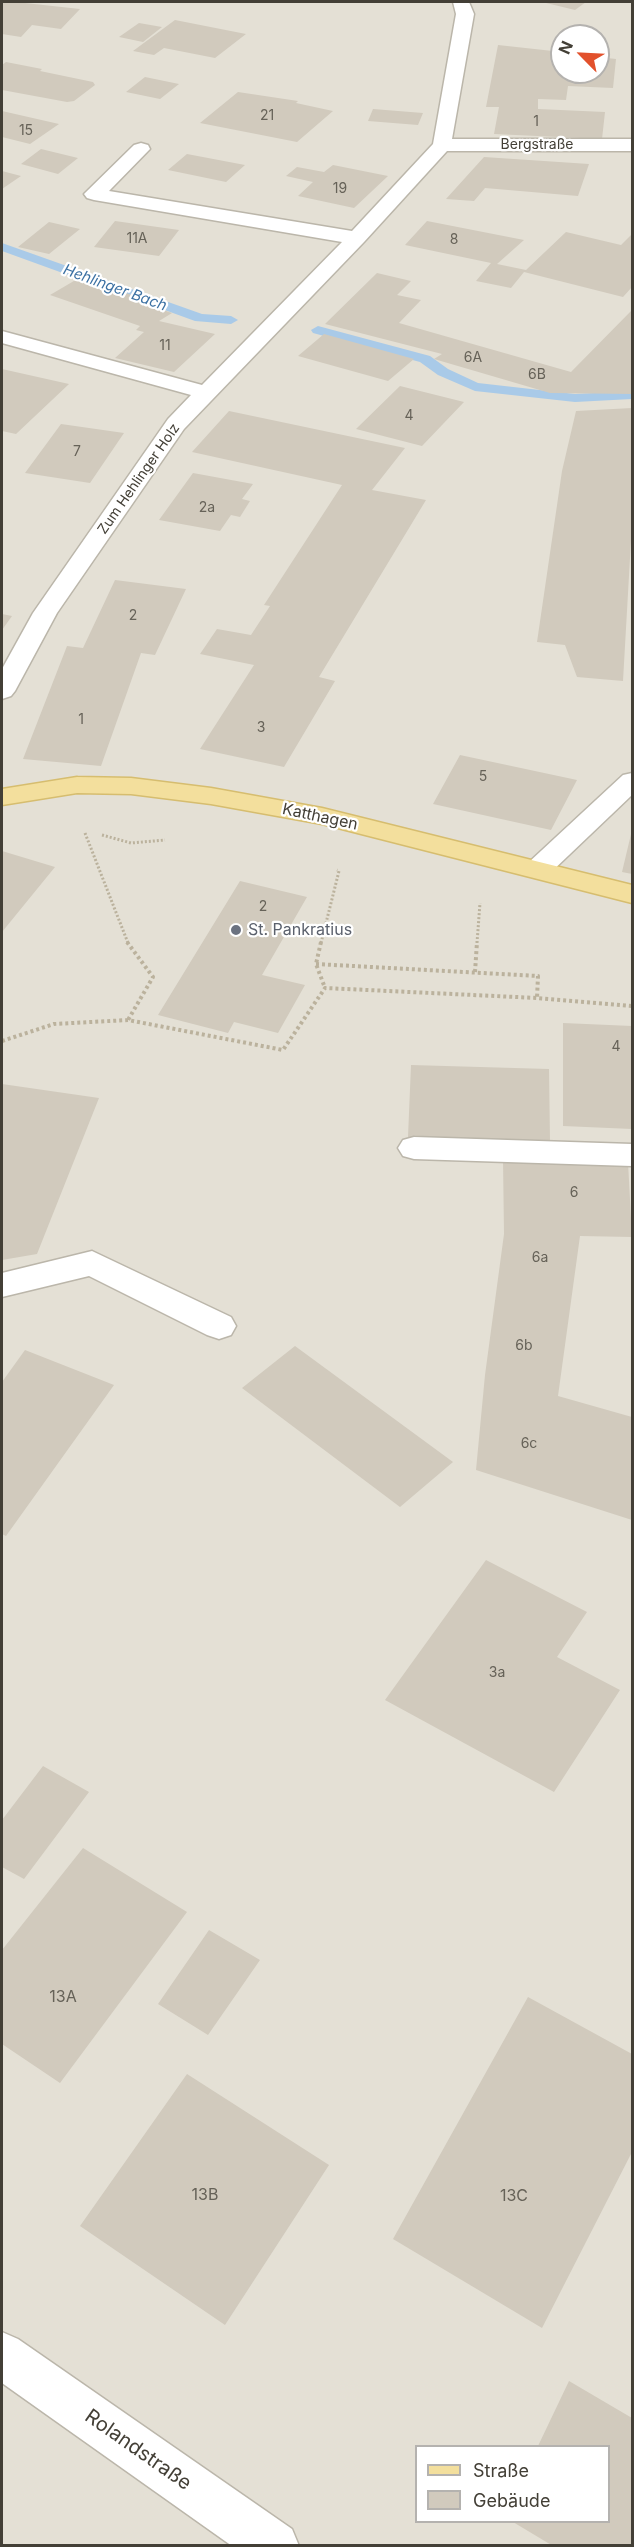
<!DOCTYPE html>
<html>
<head>
<meta charset="utf-8">
<style>
  body { margin:0 }
  #map { position:relative; width:634px; height:2547px; overflow:hidden; background:#f1eee6; font-family:Inter,sans-serif }
  canvas { display:block }
  .frame { position:absolute; inset:0; border:3px solid #433f36; pointer-events:none }
  .legend { position:absolute; left:415px; top:2445px; width:195px; height:78px; box-sizing:border-box; background:#fff; border:2px solid #b4b2af; margin:0; padding:8px 10px; list-style:none; font-size:18px; color:#433f36 }
  .legend li { display:flex; align-items:center; gap:12px; height:30px }
  .legend b { width:30px; border:2px solid #b4b2af }
  .north { position:absolute; left:550px; top:24px; width:60px; height:60px; box-sizing:border-box; background:#fff; border:2px solid #b4b2af; border-radius:50%; rotate:294deg; font-size:16px; font-weight:700; line-height:24px; text-align:center; color:#433f36 }
  .north::after { content:''; display:block; margin:auto; width:21px; height:27px; background:#e2512c; clip-path:polygon(50% 0,100% 100%,50% 72%,0 100%) }
</style>
</head>
<body>
<div id="map">
<canvas width="634" height="2547"></canvas>
<div class="frame"></div>
<ul class="legend">
<li><b style="height:8px;background:#f3df9d"></b>Straße</li>
<li><b style="height:16px;background:#d1cabd"></b>Gebäude</li>
</ul>
<div class="north">N</div>
</div>
<script>
const ctx = document.querySelector('canvas').getContext('2d');
ctx.lineJoin = 'round';
function fillPath(path, color) {
  ctx.fillStyle = color;
  ctx.fill(path, 'evenodd');
}
function toPath(rows) {
  const path = new Path2D();
  for (const r of rows) {
    path.moveTo(r[0], r[1]);
    for (let i = 2; i < r.length; i += 2) path.lineTo(r[i], r[i + 1]);
  }
  return path;
}
function strokePath(path, color, width, dash) {
  ctx.strokeStyle = color;
  ctx.lineWidth = width;
  ctx.lineCap = dash ? 'butt' : 'round';
  ctx.setLineDash(dash || []);
  ctx.stroke(path);
}
function drawText(font, color, halo, rows, align = 'center') {
  ctx.font = font + ' Inter,sans-serif';
  ctx.lineWidth = 4.5;
  ctx.setLineDash([]);
  ctx.textBaseline = 'middle';
  ctx.strokeStyle = halo;
  ctx.fillStyle = color;
  for (const [text, x, y, turn = 0] of rows) {
    ctx.save();
    ctx.translate(x, y);
    ctx.rotate((+turn || 0) * Math.PI / 180);
    ctx.textAlign = isNaN(turn) ? turn : align;
    if (halo) ctx.strokeText(text, 0, 0);
    ctx.fillText(text, 0, 0);
    ctx.restore();
  }
}
fillPath(toPath([
  [2,2,632,2,632,2545,2,2545],
  [562,36,598,36,598,72,562,72],
  [416,2446,608,2446,608,2522,416,2522]
]), '#e4e0d5');
fillPath(toPath([
  [2,243,202,314,231,316,238,320,231,324,195,321,2,251,2,243],
  [318,326,430,356,448,369,478,383,575,394,632,391,632,399,575,402,475,391,438,375,420,362,313,333,311,330,318,326]
]), '#a9cae8');
fillPath(toPath([
  [2,2,16,2,80,9,61,29,32,25,21,37,2,34],
  [542,2,586,2,575,10],
  [175,20,246,34,215,58,164,48,154,55,133,51],
  [139,23,162,27,143,42,119,37],
  [498,45,562,52,562,72,598,72,598,57,616,59,613,88,568,86,566,100,538,99,538,109,605,112,602,139,494,134,499,107,486,107],
  [6,62,42,69,40,71,93,82,95,85,74,101,67,102,2,90,2,65],
  [145,77,179,84,160,99,126,92],
  [238,92,298,101,296,103,333,111,297,142,200,123],
  [373,109,423,113,418,125,368,121],
  [2,111,59,124,30,144,2,137],
  [41,149,78,158,58,174,21,164],
  [187,154,245,165,226,182,168,170],
  [484,157,589,164,578,196,485,188,474,201,446,199],
  [333,165,388,176,354,208,298,196,313,182,286,176,297,167,324,172],
  [2,171,21,176,2,189],
  [115,221,179,230,159,256,94,247],
  [427,221,524,240,497,264,526,270,566,232,621,245,632,234,632,287,623,297,524,272,511,288,476,281,491,263,405,245],
  [49,222,80,229,49,254,18,247],
  [377,273,411,281,397,295,421,300,399,323,571,372,632,310,632,394,550,393,434,359,442,354,325,324],
  [79,278,132,295,128,298,172,313,159,321,215,334,174,372,115,358,144,332,136,330,140,326,50,295],
  [324,334,414,359,388,381,298,356],
  [2,369,69,384,16,434,2,431],
  [400,386,464,402,422,446,356,429],
  [632,408,632,523,623,681,577,677,565,645,537,642,562,471,576,411],
  [229,411,405,448,372,490,426,500,319,677,335,681,284,767,200,749,254,665,200,654,217,629,251,635,270,606,264,605,342,485,192,452],
  [61,424,124,433,90,483,25,473],
  [193,473,253,484,242,499,250,501,240,517,231,515,220,531,159,520],
  [115,580,186,589,155,655,141,653,101,766,23,759,67,646,83,648],
  [2,614,12,616,2,630],
  [460,755,577,780,551,830,433,804],
  [632,830,632,874,622,872],
  [2,851,55,867,2,932],
  [240,881,307,897,262,975,305,985,278,1033,234,1022,228,1033,158,1015],
  [563,1023,632,1026,632,1129,563,1126],
  [411,1065,549,1069,550,1141,408,1137],
  [2,1084,99,1098,37,1254,2,1260],
  [503,1159,628,1162,632,1237,580,1236,558,1396,632,1417,632,1520,476,1470,485,1375,504,1234],
  [295,1346,453,1462,400,1507,242,1388],
  [25,1350,114,1385,6,1536,2,1534,2,1382],
  [486,1560,587,1612,557,1657,620,1690,554,1792,385,1700],
  [43,1766,89,1792,24,1879,2,1867,2,1820],
  [83,1848,187,1912,60,2083,2,2044,2,1950],
  [209,1930,260,1960,208,2035,158,2004],
  [528,1997,632,2054,632,2152,542,2328,393,2239],
  [187,2074,329,2165,225,2325,80,2226],
  [569,2381,632,2418,632,2546,553,2546,513,2522,609,2522,609,2446,538,2446]
]), '#d1cabd');
const minor = toPath([
  [453,2,469,2,474,14,452,139,632,139,632,151,447,151,364,242,184,429,57,613,15,691,11,696,2,699,2,669,33,613,168,419,191,395,2,343,2,331,202,385,342,242,94,200,87,198,84,194,134,145,141,143,148,145,150,149,109,191,352,231,433,144,456,14,453,2],
  [632,773,632,795,548,875,538,878,528,875,524,869,528,863,623,775,632,773],
  [414,1137,632,1144,632,1166,414,1159,403,1156,398,1148,403,1140,414,1137],
  [92,1251,231,1317,236,1326,231,1335,219,1339,207,1335,89,1276,2,1297,2,1273,92,1251],
  [2,2332,18,2339,292,2529,299,2546,232,2546,2,2383,2,2332]
]);
const major = toPath([
  [77,777,131,778,211,788,322,808,632,885,632,903,322,824,211,804,131,794,77,793,2,805,2,789,77,777]
]);
strokePath(minor, '#bbb6aa', 3);
strokePath(major, '#d6bd6f', 3);
strokePath(toPath([
  [85,833,128,943],
  [102,835,131,843,165,840],
  [321,943,339,871,337,870],
  [477,943,480,903]
]), '#bbb29d', 3, [2, 2]);
strokePath(toPath([
  [127,942,153,977,128,1020],
  [321,942,316,964,325,988],
  [316,964,538,976,537,998],
  [475,972,477,942],
  [2,1041,54,1024,128,1020,283,1050,325,988,537,998,632,1006]
]), '#bbb29d', 4, [3, 3]);
fillPath(minor, '#fff');
fillPath(major, '#f3df9d');
for (const [x, y, r, color] of [
  [236,930,6,"#6b7280"]
]) {
  const dot = new Path2D();
  dot.arc(x, y, r, 0, 2 * Math.PI);
  ctx.fillStyle = color;
  ctx.fill(dot);
  strokePath(dot, '#fff', 2);
}
drawText('14px', '#666258', null, [
  ["21",267,116],
  ["1",536,122],
  ["15",26,131],
  ["19",340,189],
  ["11A",137,239],
  ["8",454,240],
  ["11",165,346],
  ["6A",473,358],
  ["6B",537,375],
  ["4",409,416],
  ["7",77,452],
  ["2a",207,508],
  ["2",133,616],
  ["1",81,720],
  ["3",261,728],
  ["5",483,777],
  ["2",263,907],
  ["4",616,1047],
  ["6",574,1193],
  ["6a",540,1258],
  ["6b",524,1346],
  ["6c",529,1444],
  ["3a",497,1673]
]);
drawText('14px', '#433f36', '#fff', [
  ["Bergstraße",537,145],
  ["Zum Hehlinger Holz",139,479,-55]
]);
drawText('italic 15px', '#3c71a3', '#fff', [
  ["Hehlinger Bach",115,288,20]
]);
drawText('16px', '#433f36', '#fff', [
  ["Katthagen",320,817,12]
]);
drawText('16px', '#5b616d', '#fff', [
  ["St. Pankratius",248,930]
], 'left');
drawText('16px', '#666258', null, [
  ["13A",63,1997],
  ["13B",205,2195],
  ["13C",514,2196]
]);
drawText('20px', '#433f36', '#fff', [
  ["Rolandstraße",138,2450,35]
]);
</script>
</body>
</html>
